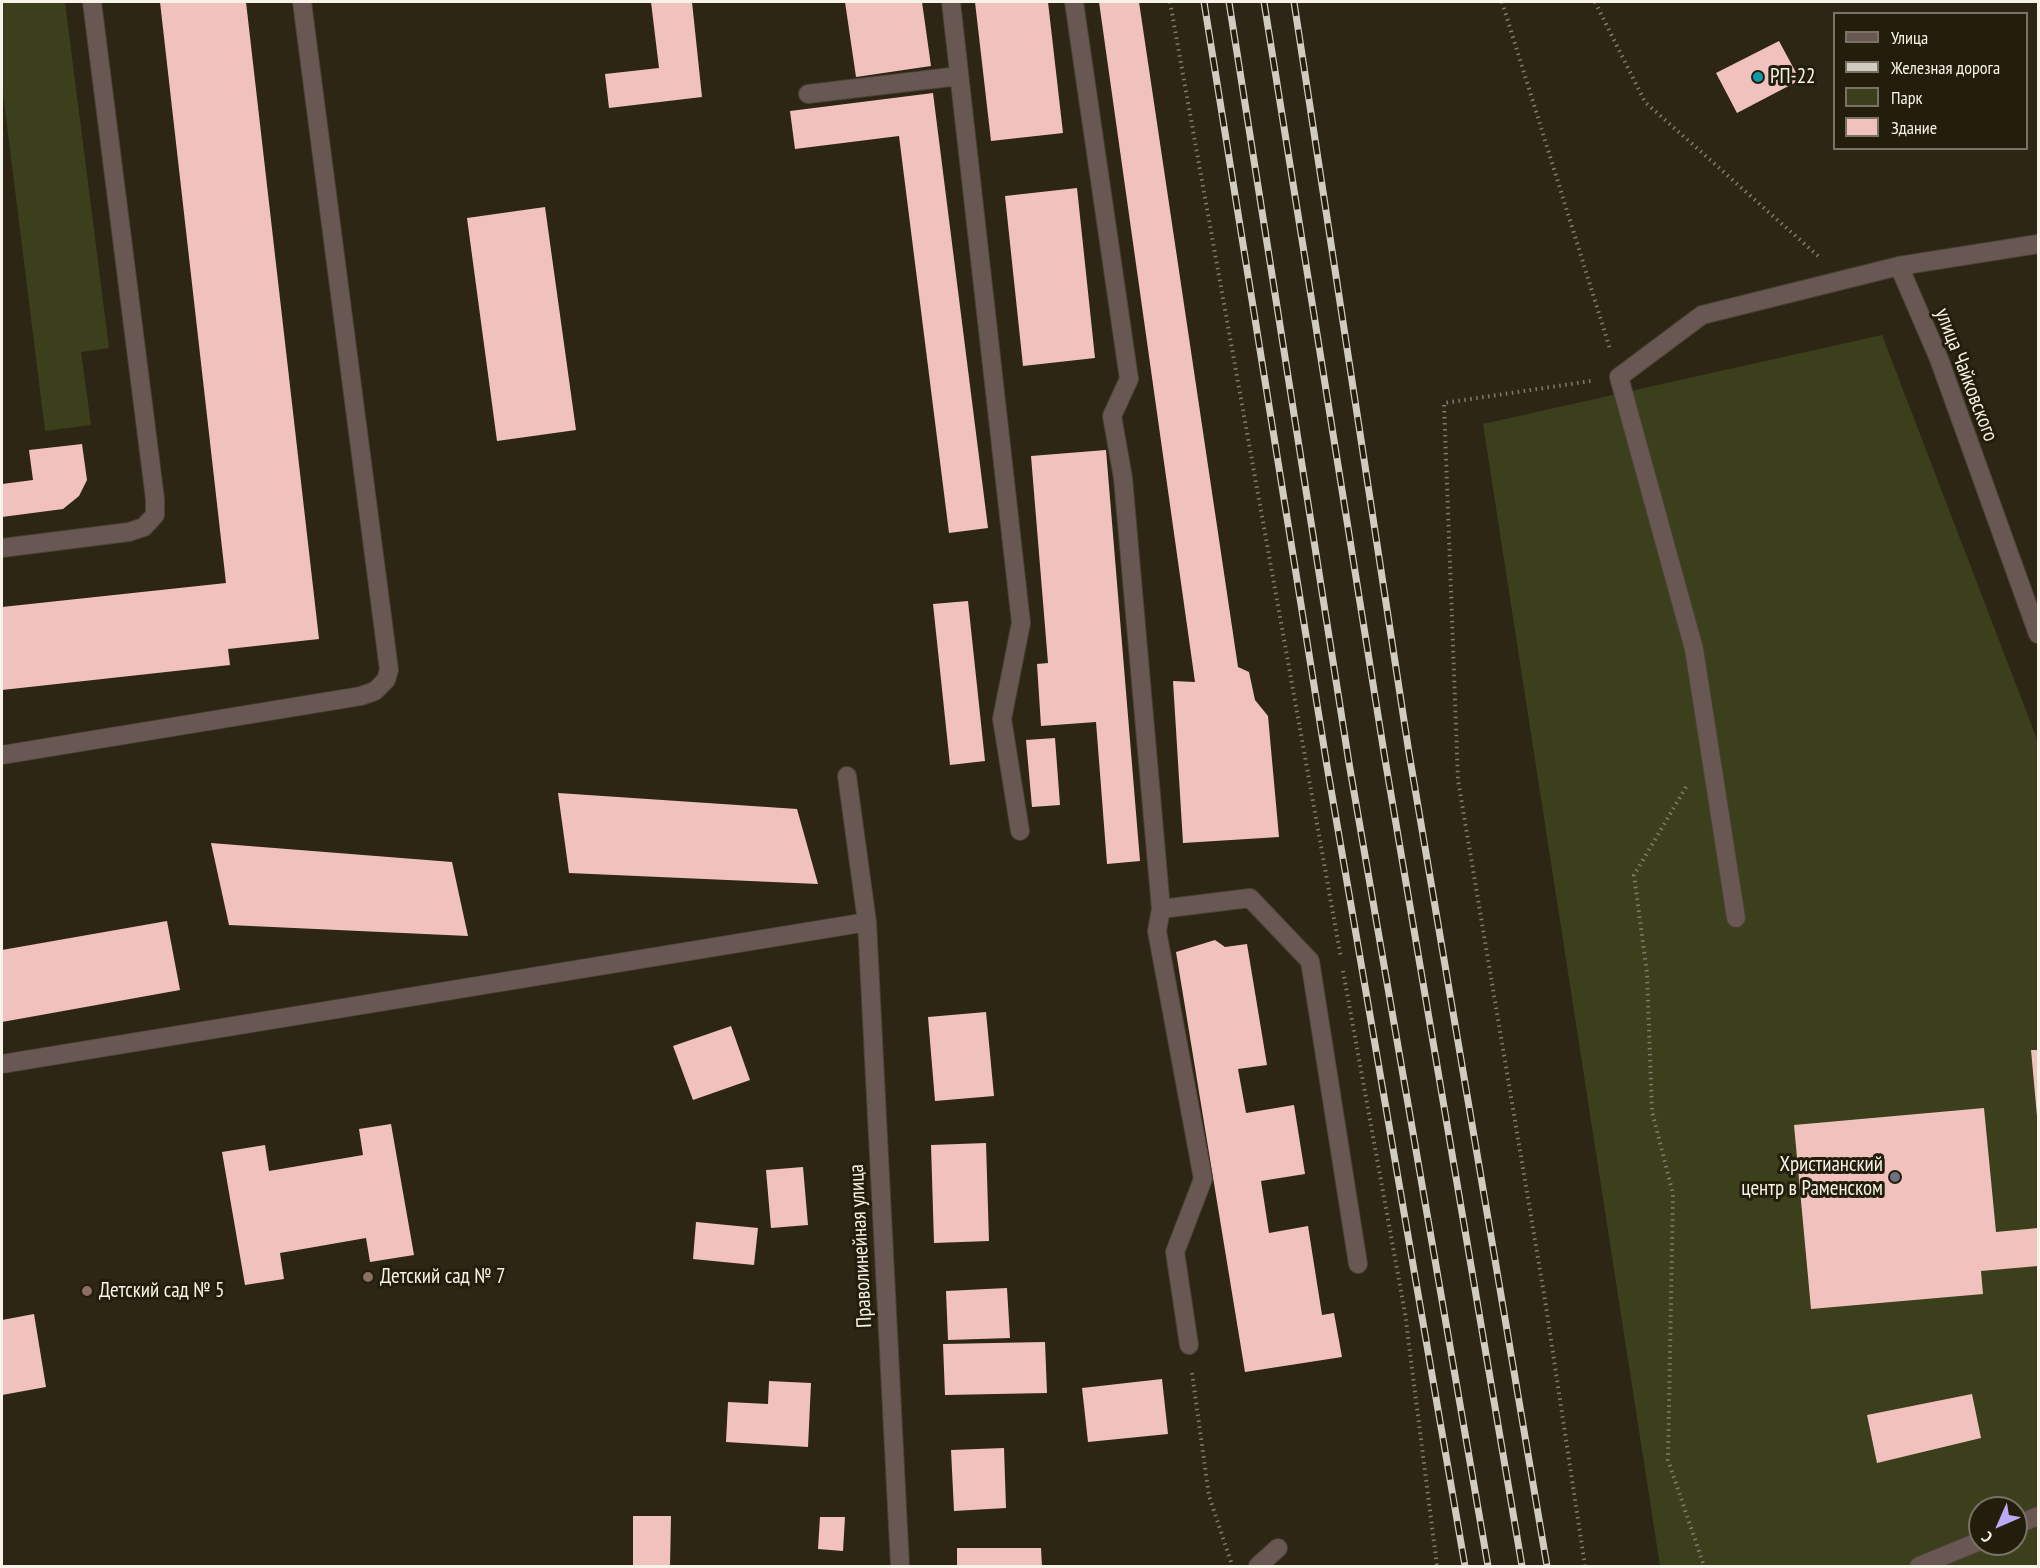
<!DOCTYPE html>
<html>
<head>
<meta charset="utf-8">
<style>
  body { margin:0 }
  #map { position:relative; width:2040px; height:1568px; overflow:hidden; background:#2d2615; font-family:"PT Sans Narrow",sans-serif }
  canvas { display:block }
  .frame { position:absolute; inset:0; border:3px solid #f7f3e8; pointer-events:none }
  .legend { position:absolute; left:1833px; top:12px; width:195px; height:138px; box-sizing:border-box; background:#231d0c; border:2px solid #787364; margin:0; padding:8px 10px; list-style:none; font-size:18px; color:#f7f3e8 }
  .legend li { display:flex; align-items:center; gap:12px; height:30px }
  .legend b { width:30px; border:2px solid #787364 }
  .north { position:absolute; left:1968px; top:1496px; width:60px; height:60px; box-sizing:border-box; background:#231d0c; border:2px solid #787364; border-radius:50%; rotate:225deg; font-size:16px; font-weight:700; line-height:24px; text-align:center; color:#f7f3e8 }
  .north::after { content:''; display:block; margin:auto; width:21px; height:27px; background:#bcaaf6; clip-path:polygon(50% 0,100% 100%,50% 72%,0 100%) }
</style>
</head>
<body>
<div id="map">
<canvas width="2040" height="1568"></canvas>
<div class="frame"></div>
<ul class="legend">
<li><b style="height:8px;background:#695753"></b>Улица</li>
<li><b style="height:8px;background:#d1ccc0"></b>Железная дорога</li>
<li><b style="height:16px;background:#3c3f1b"></b>Парк</li>
<li><b style="height:16px;background:#f1c2bd"></b>Здание</li>
</ul>
<div class="north">С</div>
</div>
<script>
const ctx = document.querySelector('canvas').getContext('2d');
ctx.lineJoin = 'round';
function fillPath(path, color) {
  ctx.fillStyle = color;
  ctx.fill(path, 'evenodd');
}
function toPath(rows) {
  const path = new Path2D();
  for (const r of rows) {
    path.moveTo(r[0], r[1]);
    for (let i = 2; i < r.length; i += 2) path.lineTo(r[i], r[i + 1]);
  }
  return path;
}
function strokePath(path, color, width, dash) {
  ctx.strokeStyle = color;
  ctx.lineWidth = width;
  ctx.lineCap = dash ? 'butt' : 'round';
  ctx.setLineDash(dash || []);
  ctx.stroke(path);
}
function drawText(font, color, halo, rows, align = 'center') {
  ctx.font = font + ' "PT Sans Narrow",sans-serif';
  ctx.lineWidth = 6;
  ctx.setLineDash([]);
  ctx.textBaseline = 'middle';
  ctx.strokeStyle = halo;
  ctx.fillStyle = color;
  for (const [text, x, y, turn = 0] of rows) {
    ctx.save();
    ctx.translate(x, y);
    ctx.rotate((+turn || 0) * Math.PI / 180);
    ctx.textAlign = isNaN(turn) ? turn : align;
    if (halo) ctx.strokeText(text, 0, 0);
    ctx.fillText(text, 0, 0);
    ctx.restore();
  }
}
fillPath(toPath([
  [2,2,65,2,109,348,81,352,91,425,45,431,2,85],
  [1882,335,2038,742,2038,1566,1660,1566,1483,424],
  [1980,1508,2016,1508,2016,1544,1980,1544]
]), '#3c3f1b');
fillPath(toPath([
  [160,2,246,2,319,639,228,649,230,665,2,690,2,607,226,583],
  [651,2,692,2,702,97,609,108,605,74,659,68],
  [845,2,922,2,931,66,856,77],
  [975,2,1048,2,1063,133,991,141],
  [1099,2,1139,2,1238,667,1249,672,1255,700,1268,716,1279,837,1183,843,1173,681,1195,682],
  [1779,41,1800,80,1737,113,1716,73],
  [933,93,988,528,949,533,899,136,795,149,790,111],
  [1077,188,1095,358,1023,366,1005,196],
  [545,207,576,430,497,441,467,218],
  [82,444,87,480,79,496,63,509,2,517,2,484,33,480,29,450],
  [1106,450,1140,861,1107,864,1096,722,1041,726,1037,664,1048,663,1031,456],
  [968,601,985,761,950,765,933,604],
  [1055,738,1060,805,1032,807,1026,740],
  [558,793,797,809,818,884,569,873],
  [211,843,452,862,468,936,229,925],
  [167,921,180,990,2,1022,2,950],
  [1215,940,1225,947,1247,944,1267,1065,1238,1069,1246,1113,1294,1105,1305,1174,1261,1181,1269,1233,1308,1226,1322,1315,1334,1313,1342,1357,1245,1372,1176,952],
  [986,1012,994,1096,935,1101,928,1017],
  [731,1026,750,1080,693,1100,673,1046],
  [2031,1050,2038,1050,2038,1116,2037,1116],
  [1984,1108,1996,1232,2038,1228,2038,1266,1981,1271,1983,1294,1811,1309,1794,1125],
  [391,1124,414,1255,370,1262,366,1238,280,1253,284,1279,245,1285,222,1152,265,1145,269,1171,363,1155,359,1129],
  [986,1143,989,1241,934,1243,931,1145],
  [803,1167,808,1225,771,1228,766,1170],
  [696,1222,758,1228,754,1265,693,1259],
  [1007,1288,1010,1338,948,1340,946,1291],
  [34,1314,46,1387,2,1395,2,1320],
  [1045,1342,1047,1393,945,1395,943,1344],
  [1162,1379,1168,1434,1088,1442,1082,1388],
  [769,1381,811,1383,808,1447,726,1442,728,1402,768,1404],
  [1972,1394,1981,1438,1877,1463,1867,1415],
  [1004,1448,1006,1508,954,1511,951,1450],
  [633,1516,671,1516,670,1566,633,1566],
  [820,1517,845,1517,843,1551,818,1549],
  [957,1548,1041,1548,1042,1566,957,1566]
]), '#f1c2bd');
const service = toPath([
  [951,2,1021,623,1002,719,1020,831],
  [1074,2,1129,379,1112,416,1123,478,1161,909,1157,931,1203,1179,1175,1252,1189,1345],
  [808,94,959,76],
  [2,548,129,532,144,527,155,515,155,499,92,2],
  [2,755,361,696,375,691,386,680,389,670,302,2],
  [1161,909,1250,898,1310,961,1358,1264],
  [2,1064,867,922,847,776],
  [1258,1566,1278,1548]
]);
const minor = toPath([
  [1899,266,1939,359,2038,634],
  [1736,918,1694,649,1619,377,1702,315,1899,266,2038,244],
  [867,922,900,1566],
  [2016,1525,2038,1516],
  [1919,1566,1980,1541]
]);
strokePath(service, '#494333', 20);
strokePath(minor, '#494333', 20);
strokePath(toPath([
  [1170,2,1341,958],
  [1502,2,1610,349],
  [1595,2,1645,102,1818,256],
  [1686,787,1634,875,1647,973,1652,1111,1673,1194,1668,1460,1704,1566],
  [1343,971,1405,1313,1437,1566],
  [1192,1373,1209,1496,1231,1562],
  [1585,1566,1545,1300,1458,780,1444,403,1591,381]
]), '#817c6d', 4, [1.5, 4.5]);
strokePath(service, '#695753', 18);
strokePath(minor, '#695753', 18);
const rail = toPath([
  [1204,2,1327,766,1465,1566],
  [1229,2,1349,763,1488,1566],
  [1264,2,1385,759,1522,1566],
  [1294,2,1409,753,1547,1566]
]);
strokePath(rail, '#d1ccc0', 7);
strokePath(rail, '#231d0c', 4.5, [14]);
for (const [x, y, r, color] of [
  [1758,77,6,"#0f9aa8"],
  [1895,1177,6,"#6b7280"],
  [368,1277,6,"#8d6e63"],
  [87,1291,6,"#8d6e63"]
]) {
  const dot = new Path2D();
  dot.arc(x, y, r, 0, 2 * Math.PI);
  ctx.fillStyle = color;
  ctx.fill(dot);
  strokePath(dot, '#231d0c', 2);
}
drawText('21px', '#f7f3e8', '#231d0c', [
  ["РП-22",1770,77],
  ["Христианский",1883,1165,"right"],
  ["центр в Раменском",1883,1189,"right"],
  ["Детский сад № 7",380,1277],
  ["Детский сад № 5",99,1291]
], 'left');
drawText('21px', '#f7f3e8', '#231d0c', [
  ["улица Чайковского",1966,375,69],
  ["Праволинейная улица",861,1246,-93]
]);
</script>
</body>
</html>
